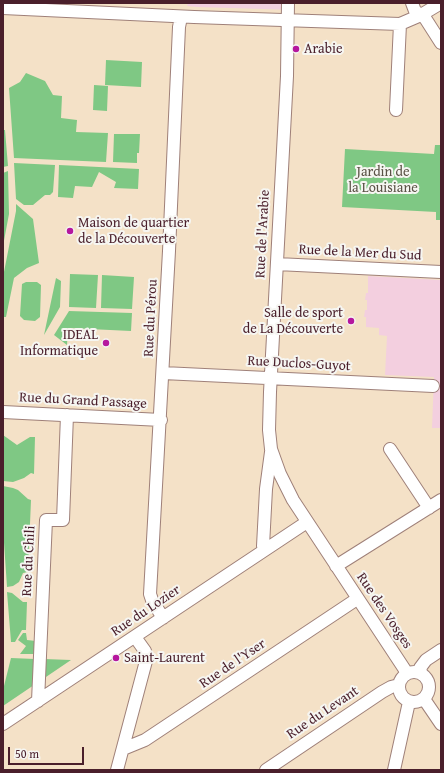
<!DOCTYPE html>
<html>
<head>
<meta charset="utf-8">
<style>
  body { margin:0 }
  #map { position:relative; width:444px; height:773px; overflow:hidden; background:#f4e1c7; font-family:"Gentium Book Plus",serif }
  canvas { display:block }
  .frame { position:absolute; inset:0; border:4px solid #4a1f2b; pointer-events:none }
  .scale { position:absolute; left:8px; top:747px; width:76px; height:18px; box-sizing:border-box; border:2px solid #4a1f2b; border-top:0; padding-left:5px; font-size:12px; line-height:14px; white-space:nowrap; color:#4a1f2b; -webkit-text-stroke:3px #f6f6f2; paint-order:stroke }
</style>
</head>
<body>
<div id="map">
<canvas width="444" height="773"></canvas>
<div class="frame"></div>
<div class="scale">50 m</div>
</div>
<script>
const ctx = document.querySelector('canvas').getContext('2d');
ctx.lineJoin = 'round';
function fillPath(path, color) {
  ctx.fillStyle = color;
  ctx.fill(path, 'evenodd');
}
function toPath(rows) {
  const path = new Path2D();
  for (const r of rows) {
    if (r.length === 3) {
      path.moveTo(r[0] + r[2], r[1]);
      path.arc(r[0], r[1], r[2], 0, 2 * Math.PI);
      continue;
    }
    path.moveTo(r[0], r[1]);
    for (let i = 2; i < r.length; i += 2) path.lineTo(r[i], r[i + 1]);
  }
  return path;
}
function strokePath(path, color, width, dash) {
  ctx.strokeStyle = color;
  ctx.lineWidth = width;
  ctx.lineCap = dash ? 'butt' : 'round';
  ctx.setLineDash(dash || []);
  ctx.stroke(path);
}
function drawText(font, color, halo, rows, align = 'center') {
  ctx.font = font + ' "Gentium Book Plus",serif';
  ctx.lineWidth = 4;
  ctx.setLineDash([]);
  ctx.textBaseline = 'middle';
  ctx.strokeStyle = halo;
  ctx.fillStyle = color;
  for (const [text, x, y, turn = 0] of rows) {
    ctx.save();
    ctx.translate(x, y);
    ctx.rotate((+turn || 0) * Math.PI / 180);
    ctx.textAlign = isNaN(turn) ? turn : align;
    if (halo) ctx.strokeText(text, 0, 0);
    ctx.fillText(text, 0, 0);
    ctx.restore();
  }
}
fillPath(toPath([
  [188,3,295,3,295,10,197,7,187,6],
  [368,276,441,280,441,428,432,428,434,377,385,375,387,336,379,335,379,328,366,327,366,317,364,317,365,310,367,310,367,300,365,300,366,293,368,293]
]), '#f3cfdf');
fillPath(toPath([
  [106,60,142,62,141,87,105,85],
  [26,73,45,81,53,95,62,96,61,118,77,120,76,132,108,133,106,162,14,158,9,88,20,82],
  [94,85,108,86,107,111,93,110],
  [3,130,5,130,8,166,3,167],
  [114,134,140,134,139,153,137,153,137,163,113,162],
  [435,145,441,145,441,220,436,220,436,212,342,207,345,149,434,154],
  [14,163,55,165,53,192,50,195,45,195,33,205,24,205,16,199],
  [59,165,139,169,138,189,114,188,116,182,99,172,92,187,75,186,73,198,58,197],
  [8,171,9,214,3,246,3,173],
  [16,204,33,219,39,263,27,268,14,278,6,317,3,317,3,277,16,211],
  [70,274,98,275,96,308,69,307],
  [102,275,134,277,132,309,101,308],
  [56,278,61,281,60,307,44,335],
  [26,282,37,282,41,285,40,317,35,321,24,320,20,316,22,284],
  [69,311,132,313,131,331,68,328,67,345,54,335],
  [3,435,17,445,30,437,35,437,34,474,31,473,24,478,13,482,3,481],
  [3,486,13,488,18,490,28,499,31,500,28,572,23,573,19,582,13,586,7,587,3,528],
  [7,592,12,593,23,602,27,602,26,630,22,630,15,642,11,642],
  [23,633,26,633,27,640,36,641,36,654,20,654,26,646,18,640],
  [11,658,35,659,34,685,3,706,3,690],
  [44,659,71,660,43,679]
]), '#7fc884');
const minor = toPath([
  [288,3,287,76,270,392,269,430,271,449,280,474,293,500,407,673],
  [412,3,415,11,425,18,441,43],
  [3,8,194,17,400,24,421,15,441,3],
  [396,110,400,24],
  [277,264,441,272],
  [163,373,433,386],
  [3,412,161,420],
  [390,449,429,508],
  [265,549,263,546,266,489,271,452],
  [336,566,441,500],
  [163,618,152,600,150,594,169,251,179,27,181,17],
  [414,687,15],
  [421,672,420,668,426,660,441,650],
  [424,699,441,724],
  [38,701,46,520,63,520,67,415],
  [3,724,307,522],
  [123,749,145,740,357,599],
  [117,770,146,661,146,655,145,651,135,637],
  [266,770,382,692,391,687,399,685],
  [394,770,409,702]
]);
strokePath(minor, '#9f8079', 14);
strokePath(minor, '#fff', 12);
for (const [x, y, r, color] of [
  [296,49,4,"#b5179e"],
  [70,231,4,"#b5179e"],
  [351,321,4,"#b5179e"],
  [106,343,4,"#b5179e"],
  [116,658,4,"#b5179e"]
]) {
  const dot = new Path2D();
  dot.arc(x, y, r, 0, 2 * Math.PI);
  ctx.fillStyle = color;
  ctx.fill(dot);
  strokePath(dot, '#f6f6f2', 1.5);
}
drawText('14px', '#4a1f2b', '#f6f6f2', [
  ["Arabie",304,49],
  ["Maison de quartier",78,223],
  ["de la Découverte",78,239],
  ["Salle de sport",343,313,"right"],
  ["de La Découverte",343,329,"right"],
  ["IDEAL",98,335,"right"],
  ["Informatique",98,351,"right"],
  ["Saint-Laurent",124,658]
], 'left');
drawText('14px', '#5a5246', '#f6f6f2', [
  ["Jardin de",383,172],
  ["la Louisiane",383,188]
]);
drawText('14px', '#4a1f2b', '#f6f6f2', [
  ["Rue de l'Arabie",263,234,-87],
  ["Rue de la Mer du Sud",360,253,3],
  ["Rue du Pérou",151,318,-87],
  ["Rue Duclos-Guyot",299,364,3],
  ["Rue du Grand Passage",83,401,3],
  ["Rue du Chili",29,561,-87],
  ["Rue du Lozier",146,611,-34],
  ["Rue des Vosges",384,611,56],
  ["Rue de l'Yser",233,664,-34],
  ["Rue du Levant",323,713,-34]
]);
</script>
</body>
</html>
